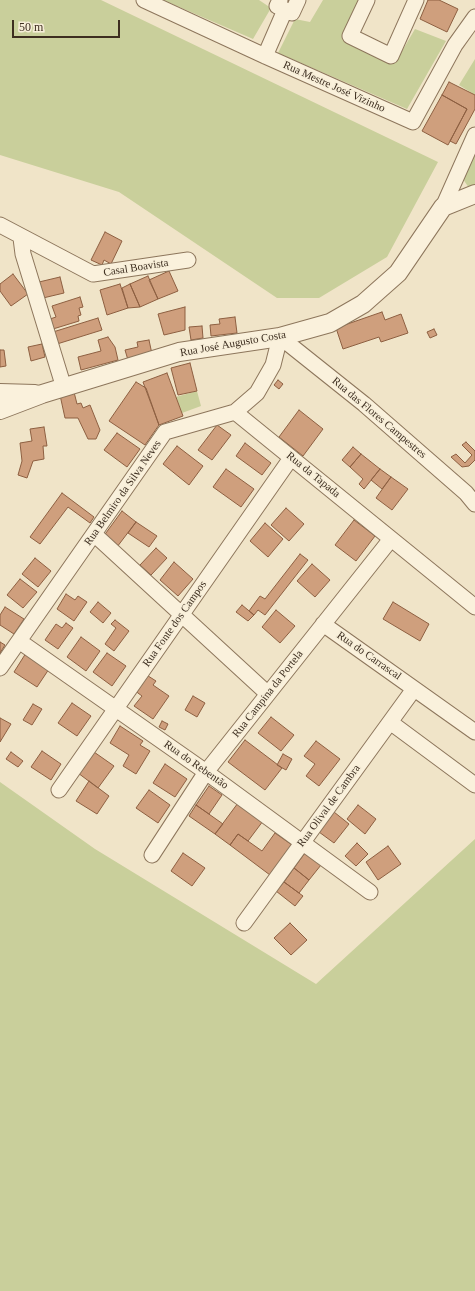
<!DOCTYPE html>
<html>
<head>
<meta charset="utf-8">
<style>
  body { margin:0 }
  #map { position:relative; width:475px; height:1291px; overflow:hidden; background:#f0e4c8; font-family:"Times New Roman",serif }
  canvas { display:block }
  .scale { position:absolute; left:12px; top:20px; width:108px; height:18px; box-sizing:border-box; border:2px solid #3d2e20; border-top:0; padding-left:5px; font-size:12px; line-height:14px; white-space:nowrap; color:#3d2e20; -webkit-text-stroke:3px #f7eed8; paint-order:stroke }
</style>
</head>
<body>
<div id="map">
<canvas width="475" height="1291"></canvas>
<div class="scale">50 m</div>
</div>
<script>
const ctx = document.querySelector('canvas').getContext('2d');
ctx.lineJoin = 'round';
function fillPath(path, color) {
  ctx.fillStyle = color;
  ctx.fill(path, 'evenodd');
}
function toPath(rows) {
  const path = new Path2D();
  for (const r of rows) {
    path.moveTo(r[0], r[1]);
    for (let i = 2; i < r.length; i += 2) path.lineTo(r[i], r[i + 1]);
  }
  return path;
}
function strokePath(path, color, width, dash) {
  ctx.strokeStyle = color;
  ctx.lineWidth = width;
  ctx.lineCap = dash ? 'butt' : 'round';
  ctx.setLineDash(dash || []);
  ctx.stroke(path);
}
function drawText(font, color, halo, rows, align = 'center') {
  ctx.font = font + ' "Times New Roman",serif';
  ctx.lineWidth = 3;
  ctx.setLineDash([]);
  ctx.textBaseline = 'middle';
  ctx.strokeStyle = halo;
  ctx.fillStyle = color;
  for (const [text, x, y, turn = 0] of rows) {
    ctx.save();
    ctx.translate(x, y);
    ctx.rotate((+turn || 0) * Math.PI / 180);
    ctx.textAlign = isNaN(turn) ? turn : align;
    if (halo) ctx.strokeText(text, 0, 0);
    ctx.fillText(text, 0, 0);
    ctx.restore();
  }
}
fillPath(toPath([
  [0,0,101,0,438,162,387,257,319,298,277,298,119,192,0,155],
  [163,0,259,0,271,8,253,39],
  [323,0,361,0,343,39,395,63,415,29,446,41,407,109,278,53,295,19,310,22],
  [475,59,475,95,459,85],
  [475,153,475,186,469,188,463,179],
  [197,391,201,406,182,413,176,397],
  [0,782,95,849,316,984,475,839,475,1291,0,1291]
]), '#c9cf9b');
const building = toPath([
  [428,0,439,0,458,9,447,32,420,19,428,0],
  [449,82,475,95,475,109,456,144,450,141,467,109,442,95,449,82],
  [442,95,467,109,448,145,422,131,442,95],
  [105,232,122,241,111,264,104,260,102,265,91,260,105,232],
  [169,271,178,291,158,299,149,280,169,271],
  [13,274,28,294,11,306,0,291,0,284,13,274],
  [148,276,158,299,140,307,130,284,148,276],
  [60,277,64,293,43,298,39,282,60,277],
  [120,284,128,308,107,315,100,290,120,284],
  [130,284,140,307,128,308,122,288,130,284],
  [80,297,83,307,79,308,81,315,78,316,79,321,53,329,50,319,56,317,52,306,80,297],
  [185,307,185,330,164,335,158,314,185,307],
  [382,312,385,320,401,314,408,333,381,342,379,337,343,349,336,328,382,312],
  [235,317,237,333,211,336,210,325,220,324,219,319,235,317],
  [98,318,102,330,57,344,53,332,98,318],
  [202,326,203,338,191,340,189,327,202,326],
  [434,329,437,335,430,338,427,332,434,329],
  [108,337,115,347,118,360,81,370,78,357,101,351,98,340,108,337],
  [149,340,152,354,128,360,125,350,138,347,137,342,149,340],
  [42,344,45,357,31,361,28,347,42,344],
  [0,350,4,350,6,366,0,367,0,350],
  [190,363,197,391,178,395,171,368,190,363],
  [167,373,183,416,159,425,143,382,167,373],
  [278,380,283,384,279,389,274,385,278,380],
  [136,382,146,388,159,425,145,445,109,421,136,382],
  [74,392,77,404,81,403,83,408,90,405,100,430,96,439,88,439,78,418,65,418,60,395,74,392],
  [299,410,323,429,303,456,279,437,299,410],
  [217,425,231,435,212,460,198,450,217,425],
  [44,427,47,446,43,446,44,459,33,461,27,478,18,475,22,461,20,443,32,441,30,429,44,427],
  [117,433,140,449,127,467,104,450,117,433],
  [466,442,475,451,475,460,469,466,462,467,451,457,456,454,465,463,472,455,462,445,466,442],
  [245,443,271,463,262,475,236,456,245,443],
  [177,446,203,466,189,485,163,464,177,446],
  [353,447,361,454,350,467,342,460,353,447],
  [361,454,380,469,364,489,359,484,363,479,350,467,361,454],
  [226,469,254,489,241,507,213,487,226,469],
  [380,469,391,477,382,489,371,480,380,469],
  [391,477,408,489,392,510,376,498,391,477],
  [62,493,94,517,90,523,68,507,40,544,30,537,62,493],
  [286,508,304,524,289,541,271,525,286,508],
  [122,511,136,522,117,547,103,537,122,511],
  [354,520,375,536,356,561,335,545,354,520],
  [136,522,157,536,149,547,128,533,136,522],
  [265,523,283,539,268,557,250,541,265,523],
  [156,548,167,558,151,575,140,565,156,548],
  [300,554,308,560,265,615,258,610,254,615,249,611,260,596,265,599,300,554],
  [35,558,51,571,38,587,22,574,35,558],
  [174,562,193,579,178,596,160,580,174,562],
  [312,564,330,580,315,597,297,581,312,564],
  [20,579,37,592,23,608,7,595,20,579],
  [66,594,75,600,78,596,87,602,74,621,57,609,66,594],
  [98,602,111,613,103,623,90,612,98,602],
  [393,602,429,624,420,641,383,619,393,602],
  [242,605,254,615,248,621,236,612,242,605],
  [5,607,24,619,14,634,0,625,0,615,5,607],
  [276,610,295,626,280,643,262,627,276,610],
  [115,620,129,631,114,651,105,644,116,628,111,624,115,620],
  [66,623,73,628,58,649,45,640,56,624,62,628,66,623],
  [81,637,100,651,86,671,67,657,81,637],
  [0,642,5,645,0,653,0,642],
  [26,653,49,669,37,687,14,672,26,653],
  [107,653,126,666,112,686,93,672,107,653],
  [145,674,156,681,153,685,169,696,153,719,134,706,142,696,134,690,145,674],
  [193,696,205,703,197,717,185,710,193,696],
  [72,703,91,716,77,736,58,723,72,703],
  [33,704,42,709,32,725,23,720,33,704],
  [271,717,294,735,281,751,258,733,271,717],
  [0,718,11,724,0,742,0,718],
  [162,721,168,724,165,730,159,727,162,721],
  [120,726,143,741,140,745,150,751,136,774,123,766,129,755,110,743,120,726],
  [245,740,282,768,265,790,228,762,245,740],
  [316,741,340,759,319,786,306,776,315,764,304,756,316,741],
  [42,751,61,764,51,780,31,767,42,751],
  [11,752,23,761,18,767,6,759,11,752],
  [94,752,114,766,98,788,78,773,94,752],
  [283,754,292,759,286,770,277,765,283,754],
  [165,764,187,779,175,797,153,783,165,764],
  [89,781,109,796,97,814,76,801,89,781],
  [209,786,222,795,209,814,196,805,209,786],
  [149,790,170,805,158,823,136,808,149,790],
  [238,803,263,821,248,841,238,834,230,845,215,834,238,803],
  [196,805,223,824,215,834,189,816,196,805],
  [358,805,376,819,365,834,347,819,358,805],
  [334,812,349,824,334,843,319,832,334,812],
  [275,833,292,845,270,875,230,845,238,834,262,851,275,833],
  [357,843,368,854,356,866,345,856,357,843],
  [388,846,401,864,378,880,366,862,388,846],
  [183,853,205,868,192,886,171,871,183,853],
  [305,853,321,865,309,880,294,868,305,853],
  [294,868,309,880,299,893,284,882,294,868],
  [284,882,303,896,295,906,276,891,284,882],
  [290,923,307,940,291,955,274,938,290,923]
]);
fillPath(building, '#cf9f7d');
strokePath(building, '#8d5f41', 1);
const minor = toPath([
  [144,0,265,56,413,122,455,45,475,17],
  [280,0,277,6,292,13,298,0],
  [367,0,350,36,391,56,416,0],
  [265,56,285,10],
  [443,207,475,135],
  [0,225,93,274,188,260],
  [21,238,23,254,64,388],
  [235,412,475,607],
  [94,534,268,694],
  [323,624,475,732],
  [19,641,206,772,370,892],
  [0,668,165,432,235,412,257,393,273,365,280,337,364,404,466,493,475,504],
  [390,722,475,785],
  [59,790,291,458],
  [152,855,206,772,391,539],
  [244,923,414,689]
]);
const tertiary = toPath([
  [0,393,35,394],
  [0,410,42,394,179,352,280,337,330,323,363,304,398,273,443,207,475,194]
]);
strokePath(minor, '#8d765c', 17);
strokePath(tertiary, '#8d765c', 20);
strokePath(minor, '#faf1dc', 15);
strokePath(tertiary, '#faf1dc', 18);
drawText('11px', '#3d2e20', '#f7eed8', [
  ["Rua Mestre José Vizinho",334,87,24],
  ["Casal Boavista",136,268,-9],
  ["Rua José Augusto Costa",233,344,-10],
  ["Rua das Flores Campestres",379,418,40],
  ["Rua da Tapada",313,475,39],
  ["Rua Belmiro da Silva Neves",123,493,-55],
  ["Rua Fonte dos Campos",175,624,-55],
  ["Rua do Carrascal",369,656,35],
  ["Rua Campina da Portela",268,694,-52],
  ["Rua do Rebentão",196,765,35],
  ["Rua Olival de Cambra",329,806,-54]
]);
</script>
</body>
</html>
